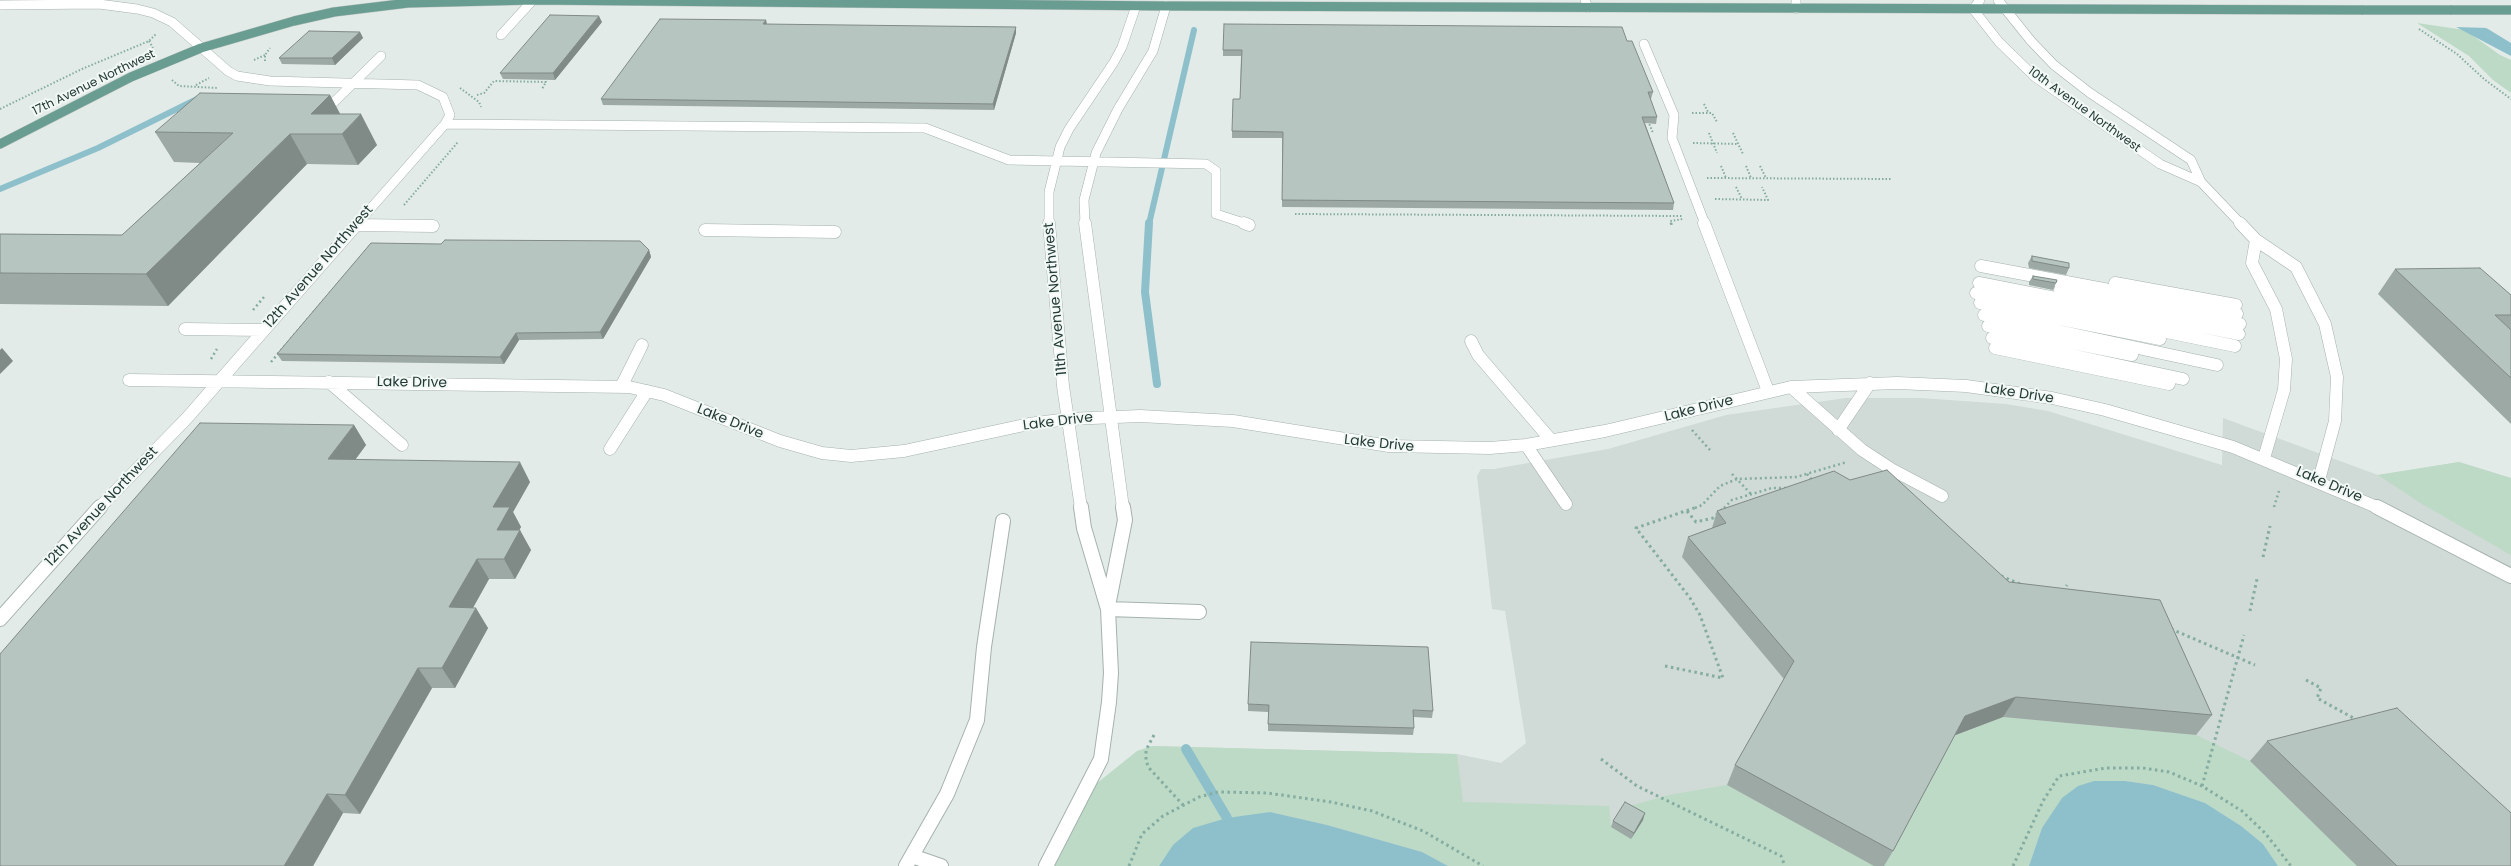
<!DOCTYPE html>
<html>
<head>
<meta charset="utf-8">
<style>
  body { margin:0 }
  canvas { display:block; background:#e2ebe7 }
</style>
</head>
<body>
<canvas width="2511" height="866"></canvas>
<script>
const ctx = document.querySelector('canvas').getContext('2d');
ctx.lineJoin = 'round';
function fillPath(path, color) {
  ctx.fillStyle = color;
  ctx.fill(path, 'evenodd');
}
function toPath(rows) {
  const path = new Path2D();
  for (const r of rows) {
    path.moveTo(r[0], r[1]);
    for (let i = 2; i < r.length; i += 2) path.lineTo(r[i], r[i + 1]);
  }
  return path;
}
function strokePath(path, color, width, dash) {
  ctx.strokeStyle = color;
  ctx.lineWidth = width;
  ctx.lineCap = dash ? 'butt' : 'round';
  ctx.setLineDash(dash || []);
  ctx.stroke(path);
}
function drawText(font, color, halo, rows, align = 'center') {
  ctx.font = font + ' Poppins,sans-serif';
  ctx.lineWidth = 4;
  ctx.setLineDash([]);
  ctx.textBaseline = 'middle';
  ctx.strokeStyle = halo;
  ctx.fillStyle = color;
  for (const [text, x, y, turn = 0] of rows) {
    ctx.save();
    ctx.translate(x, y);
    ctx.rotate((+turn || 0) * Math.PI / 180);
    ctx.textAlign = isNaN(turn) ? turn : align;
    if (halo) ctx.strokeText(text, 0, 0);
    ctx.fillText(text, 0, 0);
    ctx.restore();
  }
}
fillPath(toPath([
  [1846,398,1920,398,2006,404,2048,411,2222,465,2223,418,2378,475,2459,462,2511,478,2511,866,1094,866,1138,764,1152,746,1457,754,1501,763,1526,743,1505,611,1492,609,1477,476,1481,469,1494,469,1608,449,1726,415]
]), '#d0dad6');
fillPath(toPath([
  [2417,23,2465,30,2500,55,2511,60,2511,93,2493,80,2469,56],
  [2459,462,2511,478,2511,555,2422,504,2378,475],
  [2003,717,2196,735,2250,761,2357,866,2278,866,2263,844,2241,826,2205,803,2153,785,2125,781,2094,781,2042,828,2029,866,1884,866,1953,736],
  [1152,746,1457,754,1463,802,1609,806,1611,827,1623,808,1669,795,1727,785,1875,866,1448,866,1422,852,1327,825,1270,812,1173,845,1159,866,1046,866,1086,792,1137,751]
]), '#bcdac5');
fillPath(toPath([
  [2441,19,2469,20,2488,29,2511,43,2511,56],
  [2094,781,2125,781,2153,785,2205,803,2241,826,2263,844,2278,866,2029,866,2042,828,2062,798,2078,786],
  [1270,812,1327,825,1422,852,1448,866,1159,866,1173,845,1193,828,1227,818]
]), '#8ec0cc');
fillPath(toPath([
  [2394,0,2427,0,2489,28,2454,27]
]), '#e2ebe7');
strokePath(toPath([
  [0,189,98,148,197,99],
  [1149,224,1194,30]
]), '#8ec0cc', 6);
strokePath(toPath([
  [1149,223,1145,292,1157,384]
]), '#8ec0cc', 8);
strokePath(toPath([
  [1186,749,1227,818]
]), '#8ec0cc', 10);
const minorFar2 = toPath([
  [1585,0,1588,8],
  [1796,0,1796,9],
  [1980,0,1973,9,1999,42,2035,77,2160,164,2201,182,2241,224],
  [1998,0,2031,41,2054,65,2090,93,2191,160,2201,182],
  [0,5,99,4,137,9,153,13,172,22,228,71,237,76,270,81,418,85,443,97,450,115,445,124,357,224],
  [501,35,533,0],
  [1644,44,1674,115,1672,138,1705,224],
  [329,107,381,56],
  [445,124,925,128,1009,160,1206,164,1216,171,1216,214,1247,224],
  [1049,224,1049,192,1060,147,1069,129,1114,62,1122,47,1136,6],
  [1085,224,1084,200,1096,153,1118,109,1153,51,1166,6]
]);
const minorFar1 = toPath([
  [1049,223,1063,386,1081,508],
  [1085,223,1123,508],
  [1244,223,1249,225],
  [1704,223,1768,391],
  [2240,223,2256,240,2296,267,2325,324,2337,377,2335,421,2319,480],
  [356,225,433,226],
  [705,230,835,232],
  [2256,240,2252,263,2276,309,2286,359,2284,390,2264,458],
  [1981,266,2237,314],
  [1979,283,2239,334],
  [2115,283,2236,305],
  [2060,290,2240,324],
  [1976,293,2235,346],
  [1980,303,2160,339],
  [1984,315,2217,365],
  [1988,326,2132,355],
  [185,329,264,330],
  [1992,338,2183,379],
  [1471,341,1478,355,1551,440],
  [1995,348,2169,384],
  [129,380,629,387,664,395,780,441,822,453,851,456,904,451,1029,424,1068,419,1140,416,1233,421,1389,446,1490,448,1526,445,1605,431,1791,387,1897,383,1966,386,2052,398,2105,410,2233,447,2379,508],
  [329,382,402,445],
  [621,387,642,345],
  [1791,387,1862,450,1891,469,1942,496],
  [1838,430,1870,383],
  [1526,445,1566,504],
  [610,449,647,391],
  [99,508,187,418,358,223]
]);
const minor = toPath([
  [2377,507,2511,576],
  [1108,606,1125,520,1123,507],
  [1108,609,1199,612],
  [0,619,100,507],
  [912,856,941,866],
  [906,866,947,794,977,720,984,647,1003,521],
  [1046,866,1101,759,1109,702,1111,673,1108,609,1084,528,1081,507]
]);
const major = toPath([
  [2450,10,2511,10],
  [0,144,131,77,201,48,294,21,334,12,408,3,533,0,1166,6,2363,10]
]);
strokePath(minorFar2, '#a5b2ae', 10);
strokePath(minorFar1, '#a5b2ae', 13);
strokePath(minor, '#a5b2ae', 16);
strokePath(major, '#c1c8c6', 10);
strokePath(toPath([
  [2419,29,2457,54,2484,79,2511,99],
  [149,41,153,48],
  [254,60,265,55],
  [265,61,265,55,270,48],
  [172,80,179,86,218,88],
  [196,85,209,78],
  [460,88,479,102,481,107],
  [477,95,484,93,494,81,546,82,542,89],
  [1704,104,1708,112],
  [0,109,82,69,149,41,156,34],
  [1692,113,1712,113,1717,122],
  [1648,121,1653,133],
  [1709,133,1717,153],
  [1733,133,1743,154],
  [1693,143,1738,144],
  [1721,166,1726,178],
  [1746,166,1751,178],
  [1760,166,1766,178],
  [1707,178,1892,179],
  [1736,187,1742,199],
  [1715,199,1768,200,1762,187],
  [404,205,458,142],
  [1295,214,1682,216],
  [1671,224,1670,221,1683,219]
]), '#85aca1', 2, [1.5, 2]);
strokePath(toPath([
  [1671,223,1672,226],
  [253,310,264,297],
  [211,359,217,349],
  [271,362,370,246],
  [1692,430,1710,450],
  [1732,474,1751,494],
  [1807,474,1813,481],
  [2274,507,2279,491],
  [1695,508,1702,505,1720,486,1737,479,1796,477,1847,462],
  [1724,508,1732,500,1772,488,1788,488]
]), '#85aca1', 2.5, [2, 3]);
strokePath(toPath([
  [1687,511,1696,522,1713,518,1725,507],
  [2263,557,2270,526],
  [2001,576,2020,584],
  [2063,591,2067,585],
  [2250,611,2257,579],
  [2171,629,2255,665],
  [1665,666,1723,678,1700,615,1690,598,1636,528,1697,507],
  [2306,680,2321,688,2317,698,2357,720],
  [1154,735,1146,750,1146,761,1149,768,1183,805],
  [1601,759,1637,786,1781,856,1785,866],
  [2202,786,2244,635],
  [1129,866,1142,834,1163,816,1199,797,1218,792,1267,793,1331,802,1372,811,1423,831,1483,866],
  [2013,866,2043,801,2059,776,2106,768,2143,768,2169,772,2202,786,2242,811,2265,833,2291,866]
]), '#85aca1', 3, [2.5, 3.5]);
strokePath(minorFar2, '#fff', 9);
strokePath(minorFar1, '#fff', 12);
strokePath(minor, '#fff', 14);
strokePath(major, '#6a9d91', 9);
const majorBridge = toPath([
  [2363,10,2450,10]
]);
strokePath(majorBridge, '#c1c8c6', 10, []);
strokePath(majorBridge, '#6a9d91', 9);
fillPath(toPath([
  [766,20,767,25,1016,27,1016,33,994,110,603,105,601,99],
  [602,22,555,80,503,79,500,73],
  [360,32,363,38,335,65,282,64,279,58],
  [1627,41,1653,92,1651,99,1650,99,1657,117,1656,124,1645,123,1674,203,1673,210,1282,207,1282,138,1232,138,1232,131,1240,99,1241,56,1223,56,1223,50],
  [330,95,340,114,377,145,358,165,307,164,168,306,0,304,0,234,122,235,200,163,174,162,155,132],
  [649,250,651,257,603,339,519,340,504,364,282,361,277,354],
  [2032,256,2069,268,2066,275,2029,268,2028,263],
  [2395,269,2511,295,2511,424,2378,294],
  [2033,276,2056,283,2053,290,2029,285,2029,282],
  [354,425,366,445,355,460,530,482,513,512,521,527,519,530,531,550,515,579,489,579,473,608,488,628,455,688,432,688,360,814,343,813,313,866],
  [1717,511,2009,582,2212,715,2196,735,2003,717,1955,735,1893,851,1884,866,1874,866,1727,785,1735,765,1784,679,1682,557,1688,537,1712,528],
  [1248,704,1433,711,1432,718,1413,717,1414,728,1413,735,1268,731,1268,712,1248,711],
  [2267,741,2511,866,2357,866,2250,761],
  [1643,820,1631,839,1611,827,1613,821]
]), '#9da9a5');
fillPath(toPath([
  [599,16,602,22,555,80,553,73],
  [766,20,767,26,763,24],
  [1016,27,1016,33,994,110,993,104],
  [360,32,363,38,335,65,332,58],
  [330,95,346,125,311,114],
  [361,114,377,145,358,165,342,134],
  [290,134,307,164,168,306,146,274],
  [649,250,651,257,603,339,600,332],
  [516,333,519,340,504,364,500,357],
  [2,348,13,361,0,374,0,350],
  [354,425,366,445,341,479,328,459],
  [520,462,530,482,513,512,521,527,508,550,497,530,493,507],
  [520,530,531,550,515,579,504,559],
  [477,559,489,579,462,627,449,607],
  [476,608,488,628,455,688,442,668],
  [418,668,432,688,360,814,345,795],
  [2016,697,2003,717,1953,736,1965,716],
  [327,794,343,813,313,866,284,866],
  [1645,813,1643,820,1631,839,1634,833]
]), '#808a86');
const building = toPath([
  [550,15,599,16,553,73,500,73,550,15],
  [660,19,766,20,763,24,1016,27,993,104,601,99,660,19],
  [1224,24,1622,27,1627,41,1632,41,1653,92,1648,92,1657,117,1642,117,1674,203,1282,200,1283,132,1232,131,1233,99,1240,99,1242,50,1223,50,1224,24],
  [309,31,360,32,332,58,279,58,309,31],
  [200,93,330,95,311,114,361,114,342,134,290,134,146,274,0,273,0,234,122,235,233,133,155,132,200,93],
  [445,240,640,241,649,250,600,332,516,333,500,357,277,354,371,243,441,244,445,240],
  [2032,256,2069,263,2069,268,2032,261,2032,256],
  [2480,268,2511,295,2511,315,2495,315,2511,330,2511,378,2395,269,2480,268],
  [2033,276,2057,280,2056,283,2033,279,2033,276],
  [200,423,354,425,328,459,520,462,493,507,510,507,497,530,520,530,504,559,477,559,449,607,476,608,442,668,418,668,345,795,327,794,284,866,0,866,0,654,200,423],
  [1887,470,2009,582,2160,600,2212,715,2016,697,1965,716,1893,851,1735,765,1794,661,1688,537,1726,523,1717,511,1834,471,1850,480,1887,470],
  [1251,642,1428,647,1433,711,1413,710,1414,728,1268,724,1269,705,1248,704,1251,642],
  [2397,708,2511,813,2511,866,2397,866,2267,741,2397,708],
  [1625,802,1645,813,1634,833,1613,821,1625,802]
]);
fillPath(building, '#b7c5c0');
strokePath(building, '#808a86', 1);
drawText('12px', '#233a35', '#f2f8f5', [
  ["17th Avenue Northwest",94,83,-26],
  ["10th Avenue Northwest",2084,110,36]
]);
drawText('14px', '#233a35', '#f2f8f5', [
  ["12th Avenue Northwest",319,267,-49],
  ["11th Avenue Northwest",1056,299,-95],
  ["Lake Drive",412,383,1],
  ["Lake Drive",2019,394,9],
  ["Lake Drive",1699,409,-14],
  ["Lake Drive",730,422,22],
  ["Lake Drive",1058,422,-7],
  ["Lake Drive",1379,444,6],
  ["Lake Drive",2329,485,23],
  ["12th Avenue Northwest",102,507,-47]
]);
</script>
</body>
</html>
